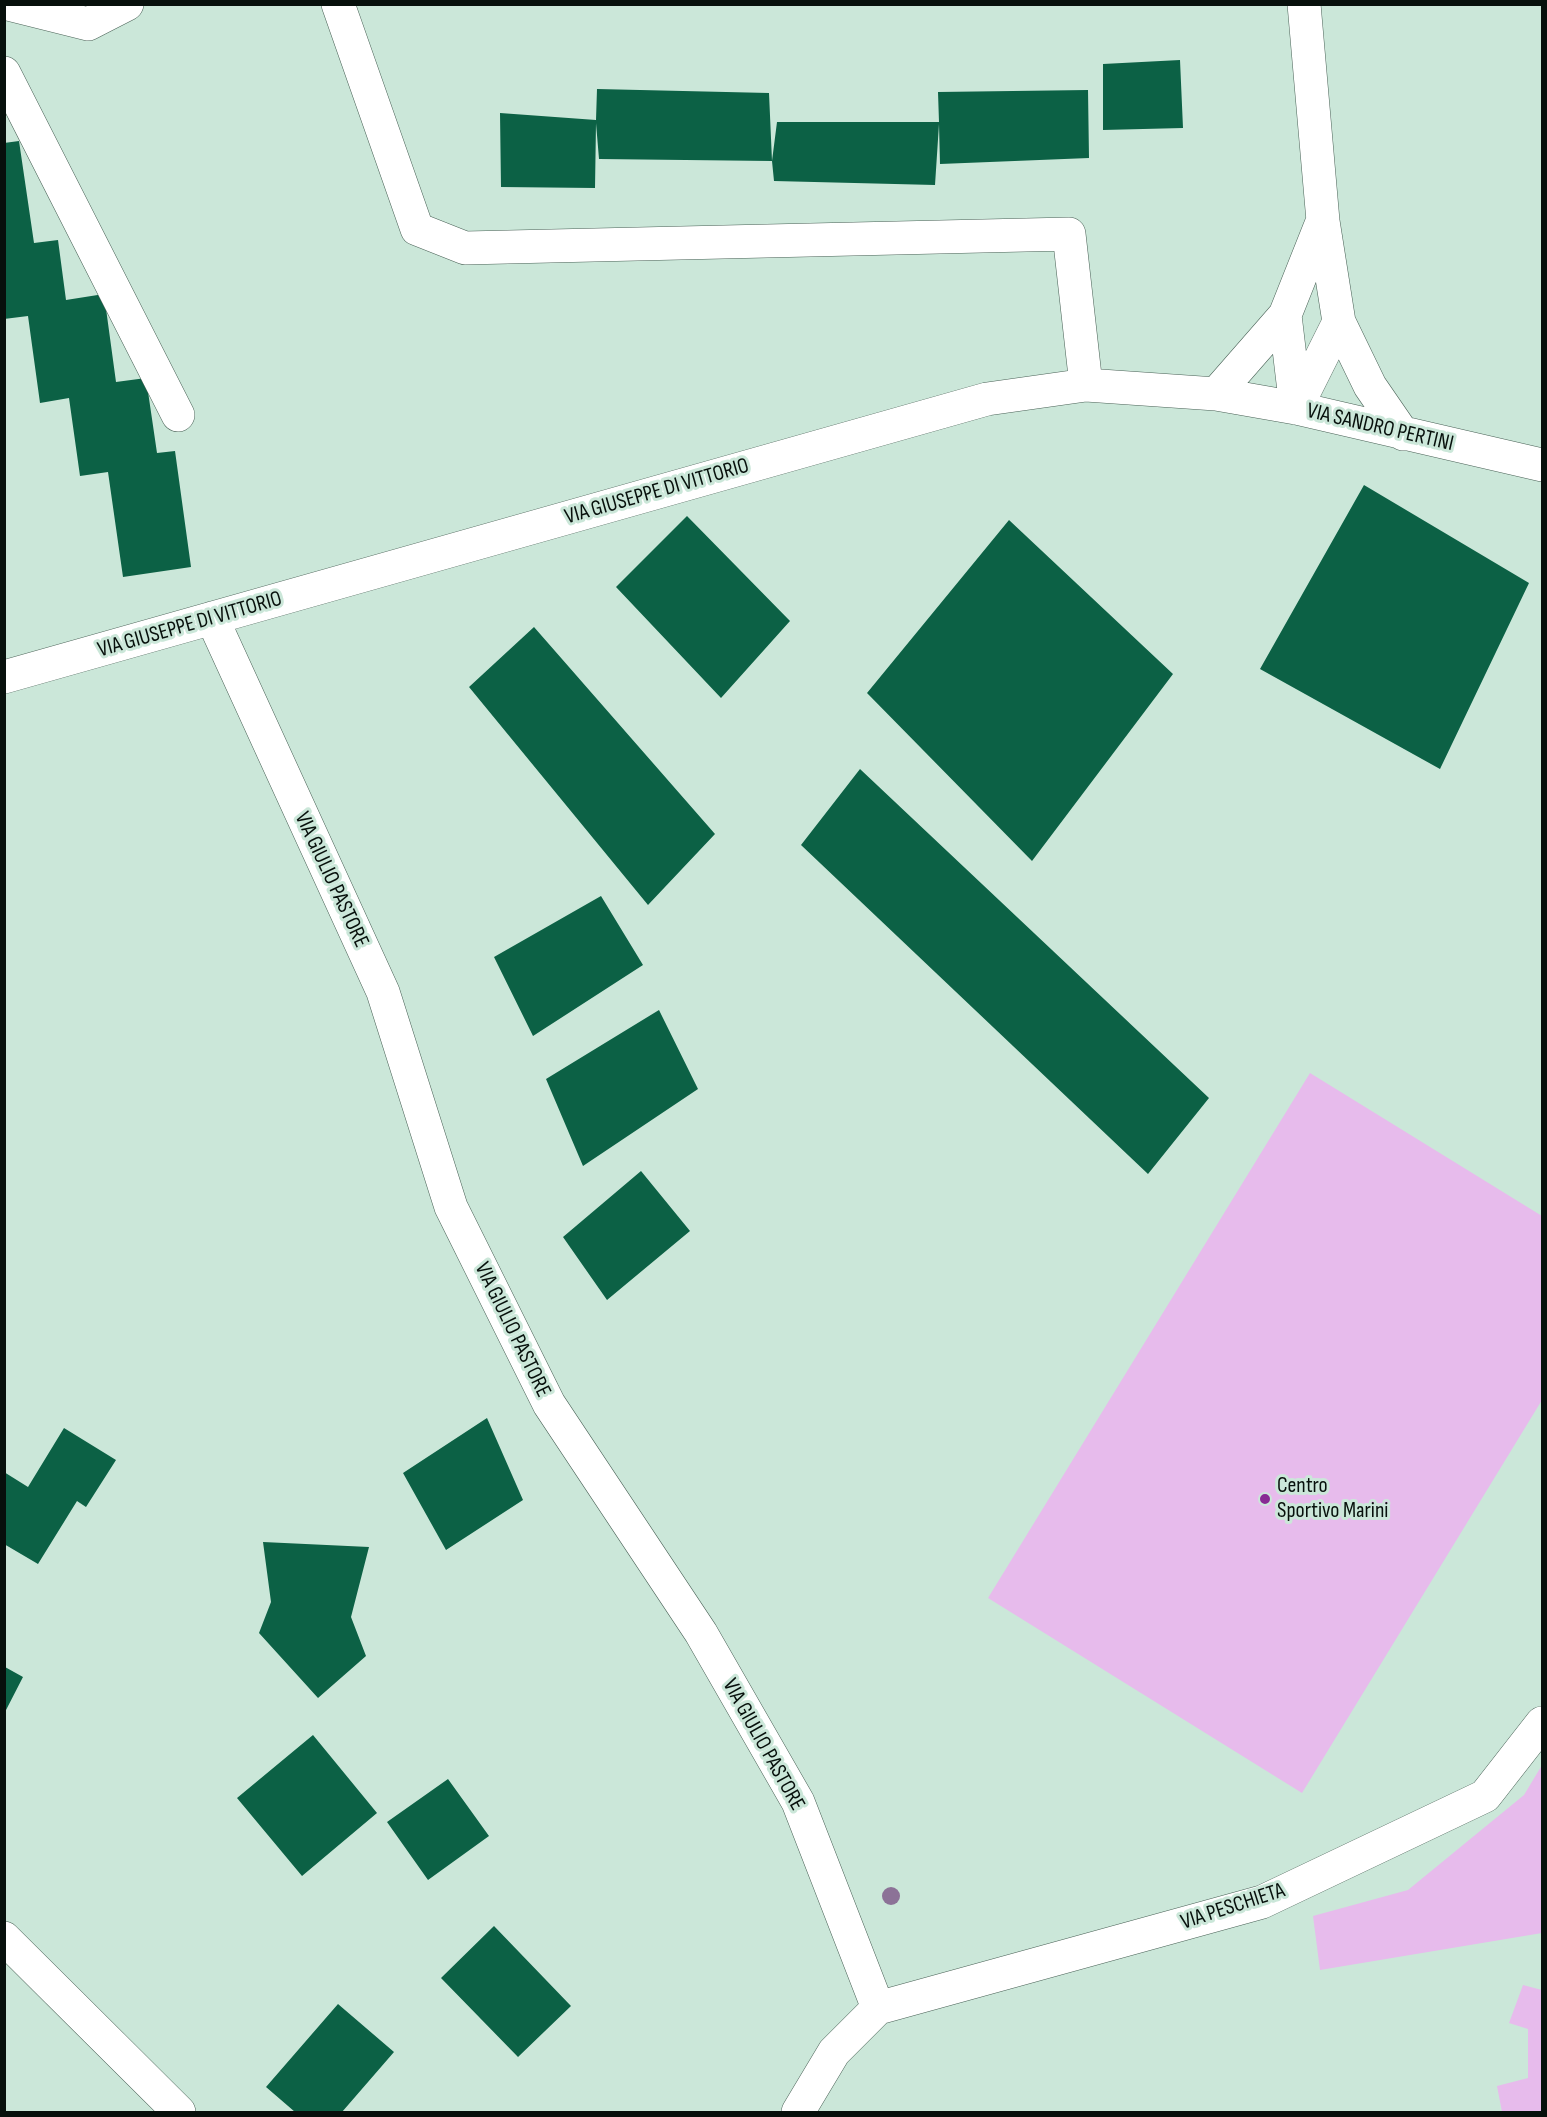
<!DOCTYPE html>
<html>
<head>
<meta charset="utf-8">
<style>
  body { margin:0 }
  #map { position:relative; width:1547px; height:2117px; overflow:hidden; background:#cbe7d9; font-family:"Sofia Sans Condensed",sans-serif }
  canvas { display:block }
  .frame { position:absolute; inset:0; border:6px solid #07100c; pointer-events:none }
</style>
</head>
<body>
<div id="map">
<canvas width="1547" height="2117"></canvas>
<div class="frame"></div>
</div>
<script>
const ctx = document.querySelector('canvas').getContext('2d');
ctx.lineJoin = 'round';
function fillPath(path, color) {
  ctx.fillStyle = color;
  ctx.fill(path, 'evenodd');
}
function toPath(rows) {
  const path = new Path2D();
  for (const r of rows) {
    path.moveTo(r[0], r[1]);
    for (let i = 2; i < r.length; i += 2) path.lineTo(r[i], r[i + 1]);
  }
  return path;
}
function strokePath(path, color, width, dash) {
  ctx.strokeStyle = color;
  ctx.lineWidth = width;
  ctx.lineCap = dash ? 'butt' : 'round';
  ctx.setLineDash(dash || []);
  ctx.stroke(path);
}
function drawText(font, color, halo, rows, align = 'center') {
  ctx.font = font + ' "Sofia Sans Condensed",sans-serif';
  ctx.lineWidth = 6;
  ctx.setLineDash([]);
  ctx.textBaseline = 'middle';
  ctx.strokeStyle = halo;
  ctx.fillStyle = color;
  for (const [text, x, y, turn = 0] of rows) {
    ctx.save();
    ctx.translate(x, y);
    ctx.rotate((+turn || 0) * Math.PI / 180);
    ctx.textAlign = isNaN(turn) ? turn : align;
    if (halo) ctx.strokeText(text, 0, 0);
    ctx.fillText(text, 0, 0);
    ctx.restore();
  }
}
fillPath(toPath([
  [1310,1073,1542,1216,1542,1400,1302,1793,988,1598],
  [1542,1765,1542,1933,1320,1970,1313,1916,1408,1890,1524,1795],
  [1523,1985,1542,1990,1542,2112,1502,2112,1497,2086,1528,2078,1528,2029,1509,2023]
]), '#e7bbec');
fillPath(toPath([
  [1180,60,1183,128,1103,130,1103,64],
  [597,89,769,93,772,161,777,122,939,122,938,92,1088,90,1089,158,940,164,939,124,935,185,774,181,772,161,599,159,596,123,595,188,501,187,500,113,596,120],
  [19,141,34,243,58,240,66,300,104,294,116,382,146,378,157,453,175,451,191,567,123,577,108,472,80,476,69,398,40,403,28,316,4,319,4,143],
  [1364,485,1529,583,1440,769,1260,669],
  [687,516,790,621,721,698,616,587],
  [1009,520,1173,674,1032,861,867,693],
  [534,627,715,834,648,905,469,687],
  [860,769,1209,1098,1148,1174,801,845],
  [601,896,643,965,533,1036,494,957],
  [659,1010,698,1089,583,1166,546,1079],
  [641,1171,690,1231,607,1300,563,1237],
  [487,1418,523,1500,446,1550,403,1473],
  [64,1428,116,1460,86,1507,77,1501,38,1564,4,1544,4,1472,28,1487],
  [263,1542,369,1547,351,1617,366,1656,318,1698,259,1633,271,1602],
  [5,1667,23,1677,5,1712],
  [313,1735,377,1813,302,1876,237,1798],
  [448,1779,489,1836,428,1880,387,1822],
  [494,1926,571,2006,518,2057,441,1978],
  [338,2004,394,2052,342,2112,295,2112,266,2087]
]), '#0c6145');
const minor = toPath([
  [8,4,88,24,127,4],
  [338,4,417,229,465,248,1069,234,1086,385],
  [4,73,178,415],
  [1285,315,1296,408],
  [1339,322,1370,386,1403,434],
  [1216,394,1285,315,1322,222],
  [1296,408,1339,322,1323,221,1304,4],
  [212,618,383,992,451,1207,549,1404,701,1633,798,1802,878,2008],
  [4,677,987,399,1086,385,1216,394,1296,408,1542,465],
  [4,1938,179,2112],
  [798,2112,834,2052,878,2008,1262,1902,1485,1796,1542,1723]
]);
strokePath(minor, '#4a6257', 34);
strokePath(minor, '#fff', 33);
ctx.fillStyle = '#8c7297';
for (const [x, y] of [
  [891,1896]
]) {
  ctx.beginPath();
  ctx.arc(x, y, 9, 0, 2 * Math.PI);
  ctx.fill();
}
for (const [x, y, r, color] of [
  [1265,1499,6,"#882a94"]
]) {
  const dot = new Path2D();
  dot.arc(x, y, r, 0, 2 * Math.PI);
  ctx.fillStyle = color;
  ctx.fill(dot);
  strokePath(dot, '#cbe7d9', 2);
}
drawText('22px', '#07100c', '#cbe7d9', [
  ["VIA SANDRO PERTINI",1380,428,13],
  ["VIA GIUSEPPE DI VITTORIO",657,492,-16],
  ["VIA GIUSEPPE DI VITTORIO",190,625,-16],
  ["VIA GIULIO PASTORE",331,880,65],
  ["VIA GIULIO PASTORE",512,1330,64],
  ["VIA GIULIO PASTORE",763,1745,61],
  ["VIA PESCHIETA",1233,1907,-18]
]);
drawText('22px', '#07100c', '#cbe7d9', [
  ["Centro",1277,1486],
  ["Sportivo Marini",1277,1511]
], 'left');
</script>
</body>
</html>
